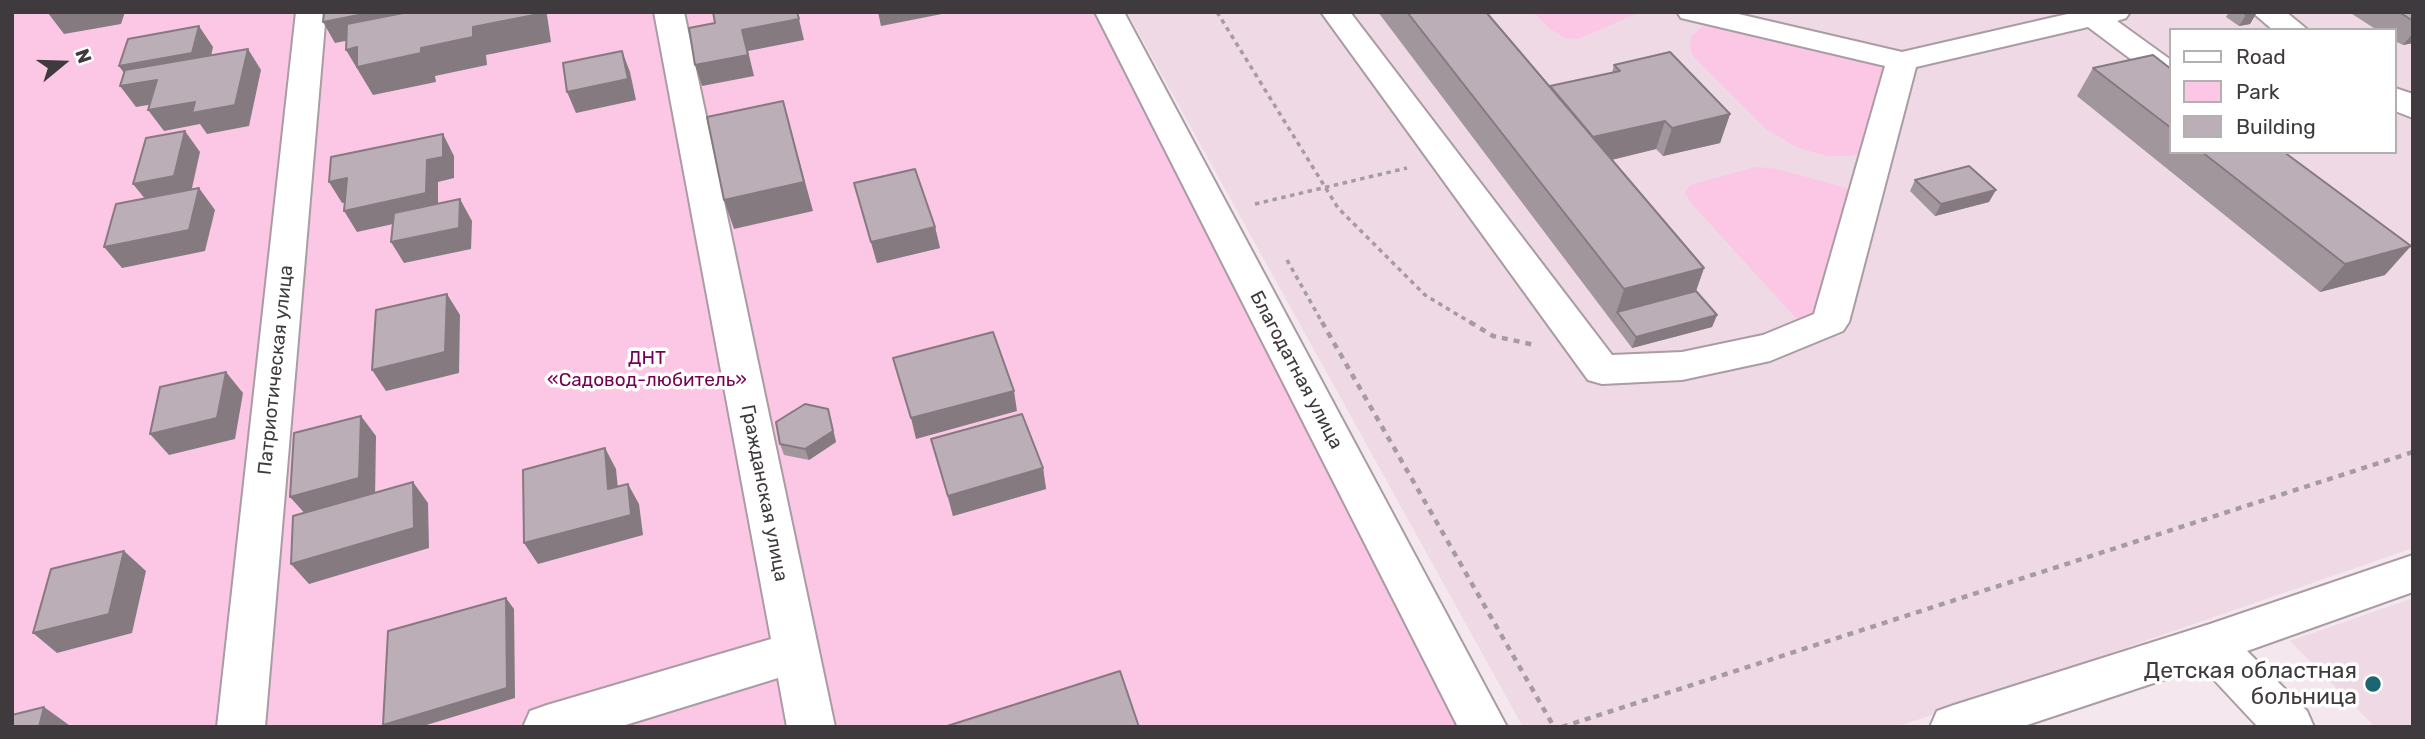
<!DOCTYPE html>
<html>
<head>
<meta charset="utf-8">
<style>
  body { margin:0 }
  #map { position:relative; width:2425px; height:739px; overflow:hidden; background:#f5e7ee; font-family:Rubik,sans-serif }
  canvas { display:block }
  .frame { position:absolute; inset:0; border:14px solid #3f3a3d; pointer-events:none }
  .legend { position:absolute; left:2169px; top:28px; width:228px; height:126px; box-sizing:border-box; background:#fff; border:2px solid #b2b0b1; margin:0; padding:9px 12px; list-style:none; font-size:21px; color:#3f3a3d }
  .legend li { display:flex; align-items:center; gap:14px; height:35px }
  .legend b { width:35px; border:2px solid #b2b0b1 }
  .north { position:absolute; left:28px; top:28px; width:70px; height:70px; -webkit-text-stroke:5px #fff; paint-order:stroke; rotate:71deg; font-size:19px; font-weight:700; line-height:28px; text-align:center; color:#3f3a3d }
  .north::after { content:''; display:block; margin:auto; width:24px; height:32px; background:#3f3a3d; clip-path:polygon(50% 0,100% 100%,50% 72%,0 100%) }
</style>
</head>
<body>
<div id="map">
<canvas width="2425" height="739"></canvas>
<div class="frame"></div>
<ul class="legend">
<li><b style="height:9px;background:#fff"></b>Road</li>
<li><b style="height:19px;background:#fcc6e5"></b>Park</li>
<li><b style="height:19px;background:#bcaeb6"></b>Building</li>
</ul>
<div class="north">N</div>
</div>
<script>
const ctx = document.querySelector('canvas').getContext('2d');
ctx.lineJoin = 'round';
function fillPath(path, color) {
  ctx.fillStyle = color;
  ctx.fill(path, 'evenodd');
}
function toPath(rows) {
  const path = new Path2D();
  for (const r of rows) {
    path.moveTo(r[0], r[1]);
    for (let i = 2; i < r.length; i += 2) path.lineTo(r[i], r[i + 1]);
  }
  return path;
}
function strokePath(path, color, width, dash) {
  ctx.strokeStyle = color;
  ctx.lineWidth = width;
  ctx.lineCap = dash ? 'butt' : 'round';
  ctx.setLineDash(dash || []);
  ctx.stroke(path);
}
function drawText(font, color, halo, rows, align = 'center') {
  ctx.font = font + ' Rubik,sans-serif';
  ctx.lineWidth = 7;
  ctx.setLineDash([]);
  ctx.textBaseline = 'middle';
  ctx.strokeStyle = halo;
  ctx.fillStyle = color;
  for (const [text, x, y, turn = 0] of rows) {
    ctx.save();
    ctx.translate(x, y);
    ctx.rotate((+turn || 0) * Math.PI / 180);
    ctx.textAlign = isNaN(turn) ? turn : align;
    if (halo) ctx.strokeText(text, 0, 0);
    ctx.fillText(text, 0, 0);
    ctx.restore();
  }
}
fillPath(toPath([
  [1127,12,2413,12,2413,548,1897,727,1523,727],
  [2171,30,2395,30,2395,152,2171,152],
  [2413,598,2413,727,2375,727,2290,641]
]), '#eed9e4');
fillPath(toPath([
  [12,12,1095,12,1468,727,12,727],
  [1533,12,1638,12,1638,13,1578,39,1565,38,1549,28],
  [1716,21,1880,61,1892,71,1864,152,1850,156,1828,156,1798,148,1766,129,1693,56,1690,47,1691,37,1703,26],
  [1756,167,1777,169,1850,189,1861,200,1813,323,1796,318,1692,204,1685,193,1690,185]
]), '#fcc6e5');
const minor = toPath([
  [296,12,326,12,265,727,217,727,296,12],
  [654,12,684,12,835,727,787,727,778,678,619,727,523,727,530,711,547,705,771,639,654,12],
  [1095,12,1124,12,1507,727,1458,727,1095,12],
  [1321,12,1350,12,1612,355,1682,352,1763,335,1814,314,1885,66,1681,18,1677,12,1730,12,1902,52,2076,12,2130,12,2126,18,2117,21,2171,60,2171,83,2160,81,2088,27,1916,67,1849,322,1843,331,1770,361,1682,380,1602,384,1588,380,1321,12],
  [2252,12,2286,12,2308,30,2273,30,2252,12],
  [2395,88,2413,94,2413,118,2395,111,2395,88],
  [2413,555,2413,592,2247,651,2307,711,2314,727,2258,727,2202,667,2021,727,1930,727,1937,711,1954,705,2210,624,2413,555]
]);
strokePath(minor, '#a99ca3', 4);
strokePath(toPath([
  [1217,12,1338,208,1425,295,1473,324],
  [1255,204,1407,168],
  [1287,260,1323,324]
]), '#a59ba0', 3.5, [4.5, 4.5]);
strokePath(toPath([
  [1322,322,1554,727],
  [1470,322,1493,336,1535,345],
  [1562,727,2413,452]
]), '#a59ba0', 4.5, [6, 6]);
fillPath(minor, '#fff');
fillPath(toPath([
  [1378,12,1486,12,1550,86,1612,73,1614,65,1730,114,1720,143,1663,156,1656,149,1612,160,1704,268,1696,291,1717,315,1712,327,1632,348],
  [2229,12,2257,12,2250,24,2239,26,2226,17],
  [2349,12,2413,12,2413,43,2403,45,2395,41,2395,30,2377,30],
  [2093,68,2171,69,2171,152,2284,152,2385,275,2320,292,2077,96],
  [1915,180,1989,202,1935,216,1910,191],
  [854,183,935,227,940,248,877,263],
  [831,420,836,442,809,460,784,455,780,444],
  [931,439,1043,468,1046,489,953,516]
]), '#a2969d');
fillPath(toPath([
  [55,12,125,12,121,24,64,34,48,13],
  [374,12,472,12,472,16,335,43,323,22],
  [539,12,546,12,547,15,551,42,486,55,487,65,435,76,436,82,373,95,346,50,357,47,421,48,473,27],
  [878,12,952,12,881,26],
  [2257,12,2250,24,2239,26,2246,15],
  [799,19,804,40,748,51,754,76,702,86,695,65,742,30],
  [199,26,213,47,207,74,172,101,136,107,120,86,132,84,119,66],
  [2413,33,2413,43,2403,45],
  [248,49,261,70,249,126,207,134,200,124,164,131,148,110],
  [622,51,630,72,636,100,576,113,567,92],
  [783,101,813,211,734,229,724,200],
  [1730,114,1720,143,1663,156,1672,128],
  [1665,121,1656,149,1581,167,1588,139],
  [185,131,200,152,190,197,150,205,133,184],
  [443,134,454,156,454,178,438,182,438,214,357,232,344,211,427,160],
  [347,178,360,200,342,203,329,182],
  [199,188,215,210,205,251,122,268,104,247],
  [1996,190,1989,202,1935,216,1941,204],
  [460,199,472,221,471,249,404,263,391,242],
  [935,227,940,248,877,263,871,242],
  [2411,246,2385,275,2320,292,2345,264],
  [1704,268,1692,302,1617,312,1613,323,1624,289],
  [447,294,460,315,459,373,386,391,372,370],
  [1717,315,1712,327,1632,348,1636,337],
  [226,372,243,393,235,439,169,455,150,434],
  [1014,391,1017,411,916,439,911,418],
  [828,409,836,442,809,460,805,449],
  [361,416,376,436,375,498,308,517,290,497],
  [605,448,616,469,620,509,608,489],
  [1043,468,1046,489,953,516,948,496],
  [413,482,428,503,429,548,309,584,291,564],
  [628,484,639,504,643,535,538,564,524,543],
  [124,551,146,571,132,633,57,653,33,633],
  [506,598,514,609,515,698,420,727,385,727,383,725],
  [44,707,69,725,69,727,39,727]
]), '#847a7f');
const building = toPath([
  [324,12,374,12,323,22,324,12],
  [408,12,539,12,539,14,473,27,473,37,421,48,421,53,357,67,357,47,346,50,347,24,408,12],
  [713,12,797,12,799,19,742,30,748,55,695,65,689,28,715,23,713,12],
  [1407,12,1486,12,1704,268,1624,289,1407,12],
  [2242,12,2257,12,2246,15,2242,12],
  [2399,12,2413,12,2413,21,2399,12],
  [199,26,192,53,119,66,128,39,199,26],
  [248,49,235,105,192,113,195,102,148,110,157,80,120,86,125,70,248,49],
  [622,51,628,79,567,92,563,63,622,51],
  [1670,52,1730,114,1672,128,1665,121,1593,137,1550,86,1620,71,1614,65,1670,52],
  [2153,55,2171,69,2171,128,2093,68,2153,55],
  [783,101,804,182,724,200,707,117,783,101],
  [185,131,174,176,133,184,146,138,185,131],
  [443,134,443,157,427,160,426,193,344,211,347,178,329,182,331,157,443,134],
  [2202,152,2284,152,2411,246,2345,264,2202,152],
  [1969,166,1996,190,1941,204,1915,180,1969,166],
  [915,169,935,227,871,242,854,183,915,169],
  [199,188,189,230,104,247,116,204,199,188],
  [460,199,459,228,391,242,394,213,460,199],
  [1696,291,1717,315,1636,337,1617,312,1696,291],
  [447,294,445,352,372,370,376,310,447,294],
  [993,332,1014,391,911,418,893,358,993,332],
  [226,372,217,418,150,434,160,387,226,372],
  [805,404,828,409,833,431,805,449,780,444,776,422,805,404],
  [1022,414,1043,468,948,496,931,439,1022,414],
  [361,416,359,478,290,497,294,433,361,416],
  [605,448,608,489,628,484,631,515,524,543,523,470,605,448],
  [413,482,414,528,291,564,293,516,413,482],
  [124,551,109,614,33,633,51,569,124,551],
  [506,598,507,688,383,725,388,631,506,598],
  [1120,671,1139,727,944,727,1120,671],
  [44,707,39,727,12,727,12,715,44,707]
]);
fillPath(building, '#bcaeb6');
strokePath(building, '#847a7f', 2);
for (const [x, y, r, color] of [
  [2373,684,9,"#1b6671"]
]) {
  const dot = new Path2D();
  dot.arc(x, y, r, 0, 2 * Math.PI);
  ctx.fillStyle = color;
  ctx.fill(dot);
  strokePath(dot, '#fff', 2.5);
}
drawText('19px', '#730053', '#fff', [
  ["ДНТ",647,359],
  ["«Садовод-любитель»",647,381]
]);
drawText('19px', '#3f3a3d', '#fff', [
  ["Патриотическая улица",276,370,-84],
  ["Благодатная улица",1296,370,62],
  ["Гражданская улица",764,493,79]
]);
drawText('23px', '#3f3a3d', '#fff', [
  ["Детская областная",2357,671],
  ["больница",2357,697]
], 'right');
</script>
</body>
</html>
